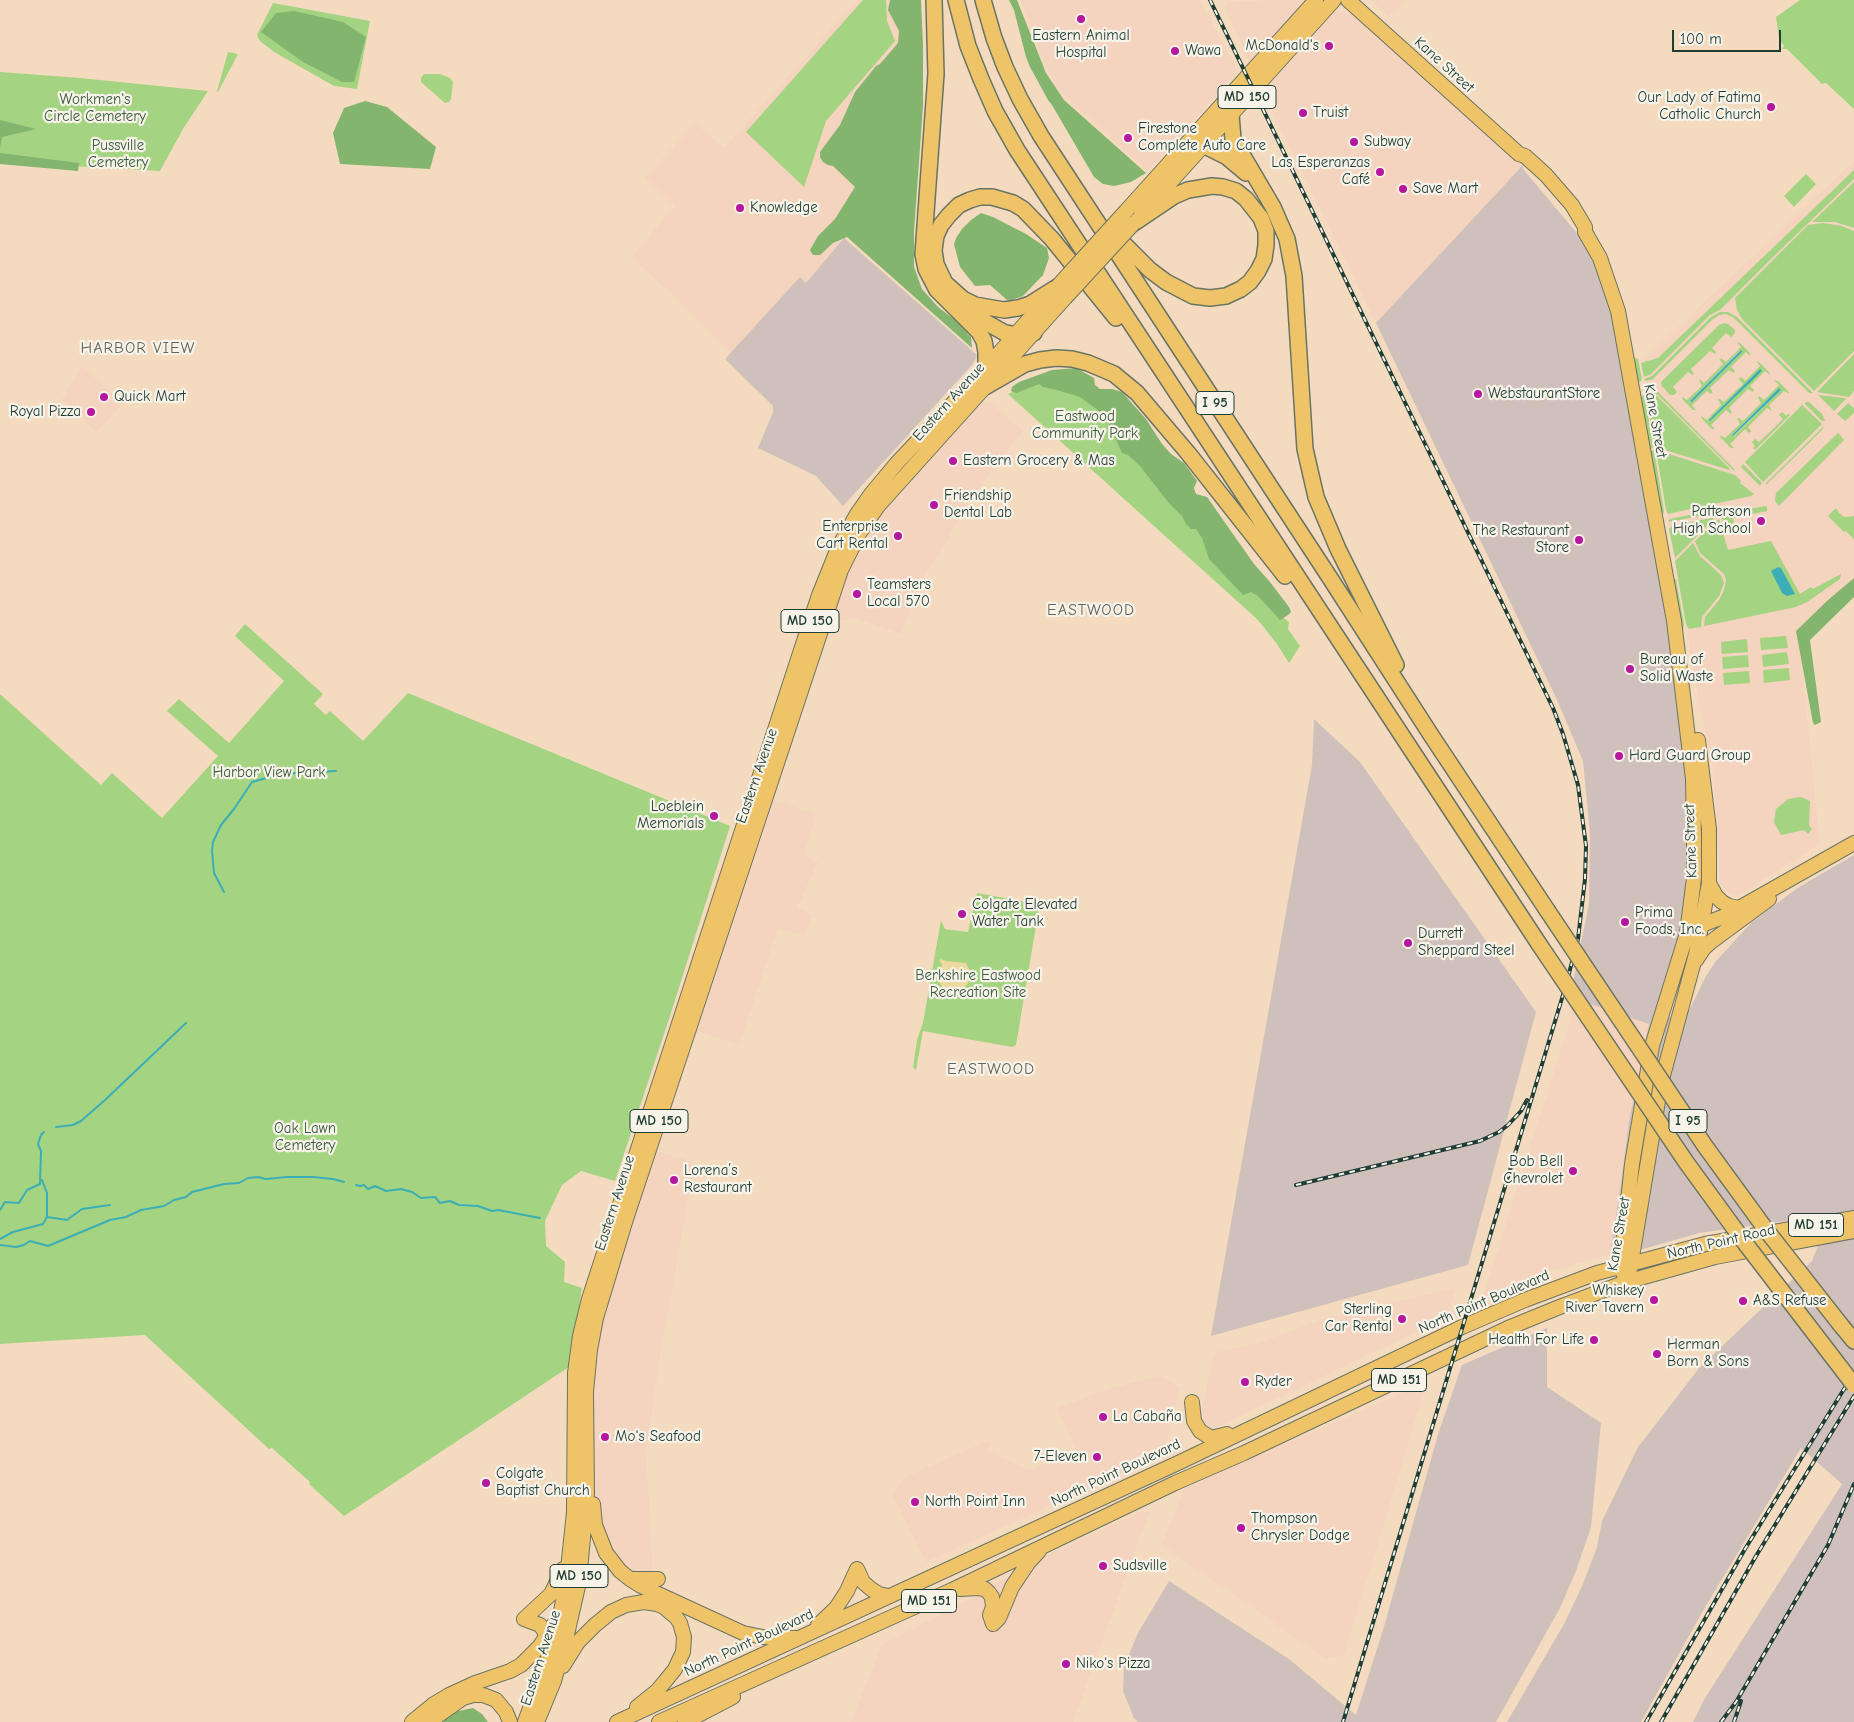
<!DOCTYPE html>
<html>
<head>
<meta charset="utf-8">
<style>
  body { margin:0 }
  #map { position:relative; width:1854px; height:1722px; overflow:hidden; background:#f4dbbf; font-family:"Comic Neue",sans-serif }
  canvas { display:block }
  .scale { position:absolute; left:1672px; top:30px; width:109px; height:22px; box-sizing:border-box; border:2px solid #1f3d34; border-top:0; padding-left:6px; font-size:15px; line-height:18px; white-space:nowrap; color:#1f3d34; -webkit-text-stroke:4px #f7f3e8; paint-order:stroke }
</style>
</head>
<body>
<div id="map">
<canvas width="1854" height="1722"></canvas>
<div class="scale">100 m</div>
</div>
<script>
const ctx = document.querySelector('canvas').getContext('2d');
ctx.lineJoin = 'round';
function fillPath(path, color) {
  ctx.fillStyle = color;
  ctx.fill(path, 'evenodd');
}
function toPath(rows) {
  const path = new Path2D();
  for (const r of rows) {
    path.moveTo(r[0], r[1]);
    for (let i = 2; i < r.length; i += 2) path.lineTo(r[i], r[i + 1]);
  }
  return path;
}
function strokePath(path, color, width, dash) {
  ctx.strokeStyle = color;
  ctx.lineWidth = width;
  ctx.lineCap = dash ? 'butt' : 'round';
  ctx.setLineDash(dash || []);
  ctx.stroke(path);
}
function drawText(font, color, halo, rows, align = 'center') {
  ctx.font = font + ' "Comic Neue",sans-serif';
  ctx.lineWidth = 4.5;
  ctx.setLineDash([]);
  ctx.textBaseline = 'middle';
  ctx.strokeStyle = halo;
  ctx.fillStyle = color;
  for (const [text, x, y, turn = 0] of rows) {
    ctx.save();
    ctx.translate(x, y);
    ctx.rotate((+turn || 0) * Math.PI / 180);
    ctx.textAlign = isNaN(turn) ? turn : align;
    if (halo) ctx.strokeText(text, 0, 0);
    ctx.fillText(text, 0, 0);
    ctx.restore();
  }
}
fillPath(toPath([
  [857,0,903,0,919,54,860,184,844,238,806,283,800,278,731,353,674,296,631,257,675,206,645,178,695,123,724,148],
  [1020,0,1200,0,1238,71,1148,171,1058,90,1041,55],
  [1221,0,1230,1,1302,0,1297,11,1250,63,1224,6,1228,2],
  [1370,0,1405,0,1389,17],
  [1335,12,1352,14,1523,165,1376,323,1263,92],
  [1854,161,1854,587,1800,648,1820,844,1737,896,1729,894,1720,883,1714,771,1699,702,1657,455,1643,360],
  [81,367,86,369,122,404,97,432,62,400],
  [983,402,991,403,1023,431,988,475,963,510,940,554,923,578,901,634,854,618,840,621,829,618,846,574,871,524,889,500],
  [774,800,816,814,804,855,818,862,797,908,812,915,804,936,778,928,739,1045,698,1031],
  [1577,999,1649,1024,1629,1122,1620,1190,1610,1254,1551,1271,1481,1303],
  [655,1151,690,1161,694,1167,660,1356,646,1451,653,1576,637,1573,626,1568,611,1552,604,1536,594,1490,591,1407,598,1323],
  [1456,1288,1447,1317,1213,1429,1206,1427,1200,1419,1213,1358,1217,1352,1258,1343,1329,1317],
  [1159,1376,1180,1387,1164,1454,926,1562,893,1495,905,1477,990,1440,988,1452,1030,1470,1077,1449,1057,1408,1108,1389],
  [1427,1382,1344,1655,1325,1658,1162,1545,1184,1489],
  [1140,1512,1149,1512,1073,1722,851,1722,882,1645,971,1599,1025,1566]
]), '#f4d3bf');
fillPath(toPath([
  [1523,165,1523,169,1576,232,1595,264,1608,298,1621,361,1680,697,1692,827,1685,918,1658,1013,1684,1021,1706,976,1716,961,1752,922,1799,887,1854,855,1854,1722,1693,1722,1705,1698,1842,1484,1801,1448,1704,1609,1641,1722,1507,1722,1564,1624,1583,1584,1597,1547,1602,1521,1638,1447,1700,1367,1812,1261,1830,1215,1699,1233,1643,1249,1610,1254,1620,1190,1629,1122,1649,1024,1570,997,1589,904,1590,834,1583,761,1558,702,1376,323],
  [844,238,977,355,973,364,843,506,816,476,758,448,773,412,773,406,725,359,800,277,806,283],
  [1314,719,1360,762,1536,1012,1468,1265,1211,1336,1312,765],
  [1547,1328,1547,1387,1601,1423,1591,1527,1576,1571,1560,1608,1496,1722,1138,1722,1134,1718,1123,1691,1124,1667,1138,1633,1169,1581,1289,1659,1356,1715,1383,1630,1439,1431,1462,1365]
]), '#d0c0bb');
fillPath(toPath([
  [863,0,886,0,887,21,895,41,826,121,804,187,746,132],
  [1800,0,1854,0,1854,109,1826,83,1822,84,1787,49,1782,49,1784,46,1779,39,1776,17],
  [273,3,370,21,357,89,334,86,274,52,260,41,257,35],
  [228,52,238,54,218,92,217,91],
  [0,72,80,78,208,91,183,129,160,171,0,162],
  [424,74,440,74,450,78,453,82,451,99,449,102,445,103,421,82,421,78],
  [1854,170,1854,179,1771,259,1720,310,1710,315,1651,374,1644,377,1641,363,1658,358],
  [1806,174,1816,184,1794,207,1784,196],
  [1854,182,1854,228,1835,222,1812,222],
  [1823,223,1842,226,1854,231,1854,351,1814,391,1742,319,1737,310,1735,298,1808,225],
  [1720,312,1728,312,1737,317,1813,393,1809,393,1734,318,1726,314,1719,315,1713,319,1653,379,1646,381,1644,379,1652,376,1711,317],
  [1724,323,1728,324,1735,330,1735,333,1731,337,1726,333,1712,348,1716,352,1715,354,1710,351,1691,369,1694,374,1692,375,1688,372,1673,387,1677,392,1674,395,1670,395,1662,386,1661,382,1719,325],
  [1737,342,1740,343,1750,353,1750,356,1746,352,1731,367,1735,371,1734,373,1729,370,1710,388,1713,393,1711,394,1707,391,1692,405,1696,410,1693,410,1683,400,1682,397,1687,400,1702,386,1699,380,1701,380,1704,383,1723,364,1720,360,1721,358,1726,362,1741,347],
  [1740,350,1742,352,1692,402,1690,401],
  [1854,354,1854,391,1849,397,1817,392],
  [1633,357,1638,359,1642,379,1640,382,1637,381],
  [1756,361,1759,362,1769,372,1770,375,1765,371,1750,386,1754,390,1753,392,1748,389,1729,408,1732,412,1731,414,1726,410,1711,425,1715,429,1712,429,1702,419,1701,416,1707,420,1721,405,1718,399,1720,399,1724,402,1743,384,1739,379,1741,377,1745,381,1760,366],
  [1774,380,1778,381,1788,391,1789,394,1784,391,1769,405,1772,411,1767,408,1748,427,1751,431,1749,433,1745,429,1730,444,1734,448,1731,448,1721,438,1720,435,1725,438,1740,424,1737,418,1739,418,1743,421,1761,403,1758,398,1759,396,1764,400,1779,385],
  [1779,388,1781,390,1734,436,1732,435],
  [1033,383,1085,391,1276,612,1289,622,1288,629,1300,646,1289,663,1277,644,1258,620,1008,394],
  [1650,392,1658,392,1735,470,1733,470,1657,394,1646,395],
  [1643,395,1645,396,1653,448,1649,449,1641,399],
  [1656,395,1730,469,1729,470,1662,449,1659,443,1654,443,1647,398],
  [1818,395,1845,398,1846,399,1834,411],
  [1806,402,1809,402,1822,414,1825,421,1822,421,1805,404],
  [1848,403,1854,408,1854,413,1845,421,1837,414],
  [1802,405,1822,424,1763,482,1745,462],
  [1782,412,1786,416,1788,414,1790,415,1755,450,1753,448,1755,446,1752,442,1755,439,1759,442,1771,431,1783,419,1779,415],
  [1824,426,1822,430,1766,485,1766,483],
  [1838,433,1844,440,1779,506,1775,501,1776,493],
  [1654,450,1664,511,1663,514,1662,514,1650,451],
  [1656,450,1735,475,1741,481,1740,483,1754,494,1751,496,1668,514,1666,510],
  [1743,464,1762,483,1760,486,1741,467],
  [1765,506,1767,507,1767,511,1733,518,1735,530,1726,532,1721,515],
  [1836,508,1839,513,1844,517,1854,516,1854,539,1846,531,1844,532,1828,516],
  [1708,511,1712,514,1668,522,1670,519],
  [1716,517,1675,558,1669,529,1672,526],
  [1719,519,1728,550,1771,541,1800,594,1811,587,1813,589,1841,574,1840,579,1807,602,1796,607,1704,626,1705,617,1719,600,1724,590,1726,580,1724,574,1700,553,1695,541,1716,521],
  [1693,543,1700,556,1721,575,1724,583,1719,596,1702,617,1701,627,1689,629,1686,624,1675,561],
  [1676,579,1684,624,1683,630,1681,629,1672,580],
  [245,624,323,694,314,704,326,715,330,711,363,741,408,693,730,826,669,1019,615,1181,581,1171,562,1185,545,1221,546,1246,565,1262,564,1282,582,1288,569,1367,344,1516,309,1484,310,1482,272,1448,269,1449,145,1335,0,1344,0,694,101,785,112,773,162,818,218,756,167,711,179,699,229,743,284,681,235,636],
  [1786,636,1788,648,1761,650,1760,638],
  [1747,639,1748,652,1722,654,1721,642],
  [1787,652,1789,664,1763,667,1762,655],
  [1748,655,1749,667,1723,669,1722,657],
  [1789,668,1790,680,1764,683,1763,670],
  [1749,671,1750,683,1724,685,1723,673],
  [1801,797,1810,801,1809,825,1812,829,1808,834,1804,830,1781,835,1774,822,1776,809,1788,799],
  [977,893,1038,904,1039,908,1016,1045,1012,1047,923,1031,916,1070,913,1067,917,1040,923,1023,941,920,945,929,968,932]
]), '#a4d381');
fillPath(toPath([
  [890,0,921,0,923,45,923,106,914,231,914,267,922,289,938,307,955,320,971,337,972,348,847,237,833,243,820,255,813,255,810,250,818,236,835,219,855,187,833,166,828,165,823,162,820,157,820,152,840,125,855,92,876,66,880,64,898,43,899,31,888,10],
  [1009,0,1017,0,1046,73,1064,100,1146,173,1131,182,1114,186,1103,184,1094,177,1052,105,1048,100,1030,67,1026,57,1014,10],
  [294,11,343,22,366,37,354,82,342,82,303,62,261,32,276,13],
  [365,101,387,107,436,147,430,169,340,164,333,133,344,108],
  [0,120,36,129,2,137,0,148],
  [0,153,79,163,78,171,0,164],
  [981,213,993,217,1026,234,1047,248,1049,258,1043,275,1023,296,1012,300,1007,300,990,285,975,286,960,267,954,244,956,238,962,229,971,220],
  [1076,368,1094,378,1095,385,1100,389,1112,389,1122,392,1146,419,1162,444,1171,454,1184,463,1197,481,1194,488,1196,494,1207,497,1254,564,1270,582,1289,607,1291,612,1288,615,1280,620,1258,596,1251,592,1243,595,1209,559,1202,538,1196,529,1191,529,1186,524,1182,516,1168,502,1140,466,1128,455,1122,453,1109,424,1099,411,1080,397,1057,390,1043,387,1039,384,1016,393,1011,391,1012,387,1019,382,1052,370],
  [1854,578,1854,597,1810,640,1821,722,1815,725,1813,723,1796,631,1827,601],
  [473,1708,482,1714,488,1722,443,1722,454,1712]
]), '#83b56f');
fillPath(toPath([
  [940,959,946,961,966,963,970,971,970,980,965,987,957,991,949,991,942,987,940,983,942,964,940,962]
]), '#eeda9e');
fillPath(toPath([
  [1741,350,1742,352,1692,402,1690,401],
  [1760,369,1762,371,1710,421,1709,420],
  [1779,388,1781,390,1733,436,1732,435],
  [1778,567,1781,568,1795,594,1787,596,1782,593,1771,571]
]), '#3caeb5');
strokePath(toPath([
  [224,892,214,873,212,851,213,842,221,825,234,809,252,782,281,774,336,771],
  [56,1127,73,1125,81,1121,105,1100,186,1023],
  [356,1185,360,1186,364,1185,368,1189,375,1186,386,1191,401,1189,412,1192,421,1198,435,1197,440,1203,450,1201,459,1205,478,1206,492,1211,498,1210,540,1218],
  [0,1210,5,1202,19,1203,27,1190,40,1184,41,1151,38,1144,41,1135,44,1132],
  [47,1217,67,1220,82,1209,110,1205],
  [0,1239,13,1232,43,1224,47,1217,47,1193,42,1180],
  [0,1245,16,1247,24,1245,30,1241,48,1246,110,1220,126,1217,141,1210,164,1206,174,1200,186,1197,192,1192,224,1184,239,1183,248,1178,258,1177,266,1179,287,1177,313,1177,333,1179,344,1182]
]), '#3caeb5', 2);
const major = toPath([
  [1348,0,1519,154,1525,156,1546,175,1572,205,1585,227,1585,232,1600,258,1618,311,1674,621,1693,779,1694,839,1694,878,1687,933,1652,1046,1632,1164,1621,1266,1626,1282],
  [1126,211,1316,0],
  [1141,215,1334,0],
  [1709,883,1716,896,1722,902,1729,906,1740,908],
  [1697,929,1702,925,1725,916,1854,843],
  [1696,960,1704,948,1712,941,1769,899],
  [1630,1269,1661,1083,1696,954,1709,883,1709,829,1698,740],
  [1192,1402,1194,1421,1200,1431,1211,1438,1227,1434],
  [593,1504,595,1525,606,1553,620,1571,630,1579,641,1586,743,1633,763,1637,796,1638],
  [857,1569,863,1582,871,1589,879,1594,889,1596],
  [633,1579,658,1579],
  [960,1589,978,1588,985,1589,989,1593,992,1597,993,1607,990,1615,993,1624,999,1618,1012,1587,1028,1563,1039,1551],
  [524,1619,551,1594,563,1569],
  [524,1619,540,1625,547,1635,550,1642],
  [818,1625,836,1608,847,1591,857,1569],
  [563,1666,578,1642,595,1625,611,1612,626,1605,644,1602,657,1604,664,1607,676,1617,680,1623,684,1637,683,1652,675,1669,667,1679,657,1691,637,1707],
  [412,1722,434,1704,449,1695,475,1683,510,1671,521,1665,540,1646,553,1625],
  [429,1722,463,1698,473,1695,483,1695,496,1700,506,1712,510,1722],
  [525,1722,551,1650,561,1612,567,1578,574,1512,575,1373,580,1336,589,1299,819,595,838,548,857,514,871,494,896,464,986,368,1053,292],
  [537,1722,554,1681,566,1639,579,1582,587,1493,586,1392,590,1350,596,1318,626,1219,841,570,860,532,878,506,1065,298],
  [617,1722,1178,1463,1462,1327,1525,1300,1597,1273,1705,1244,1854,1218],
  [659,1722,952,1590,1175,1483,1244,1453,1508,1328,1562,1306,1626,1282,1715,1257,1854,1231],
  [685,1722,733,1697]
]);
const highway = toPath([
  [934,0,936,74,923,254,926,269,937,290,979,332,984,341,986,352,986,368],
  [956,0,968,46,981,79,995,111,1017,150,1539,944],
  [983,0,994,38,1005,67,1020,99,1041,136,1330,578,1431,735,1547,910],
  [1231,115,1233,139,1273,207,1287,239,1294,276,1305,449,1316,497,1338,549,1396,665],
  [1203,145,1227,157,1246,173],
  [1114,228,1124,244,1150,270,1166,282,1193,296,1210,298,1226,296,1241,289,1250,282,1258,271,1264,259,1266,245,1266,231,1261,218,1246,199,1236,191,1223,187,1212,186,1188,190,1174,196,1134,223],
  [1057,287,1030,304,1018,308,1004,310,975,305,963,299,945,283,936,264,934,250,936,236,941,225,949,215,959,205,970,200,980,197,992,197,1013,203,1023,209,1052,239,1116,318],
  [966,311,1005,333,1024,336,1034,333],
  [985,387,1025,364,1040,360,1056,358,1072,359,1088,363,1114,374,1137,393,1188,453,1285,576],
  [1840,1324,1854,1341]
]);
strokePath(major, '#6a7465', 16);
strokePath(highway, '#6a7465', 18);
strokePath(major, '#efc469', 14);
strokePath(highway, '#efc469', 15);
const rail = toPath([
  [1210,0,1553,708,1563,734,1578,785,1586,846,1585,879,1578,939,1566,985,1343,1722],
  [1296,1185,1480,1141,1499,1132,1508,1125,1521,1111,1527,1100],
  [1646,1722,1745,1549,1854,1373],
  [1661,1722,1756,1556,1854,1396],
  [1721,1722,1736,1702,1828,1545,1854,1484],
  [1734,1722,1741,1701]
]);
strokePath(rail, '#1f3d34', 4);
strokePath(rail, '#f7f3e8', 2, [5.5]);
const majorBridge = toPath([
  [1057,287,1126,211],
  [1065,298,1134,223]
]);
const highwayBridge = toPath([
  [1547,910,1705,1146,1767,1231,1840,1324],
  [1539,944,1686,1162,1745,1243,1854,1385]
]);
strokePath(majorBridge, '#6a7465', 16, []);
strokePath(highwayBridge, '#6a7465', 18, []);
strokePath(majorBridge, '#efc469', 14);
strokePath(highwayBridge, '#efc469', 15);
for (const [x, y, r, color] of [
  [1081,19,5,"#b5179e"],
  [1329,46,5,"#b5179e"],
  [1175,51,5,"#b5179e"],
  [1771,107,5,"#b5179e"],
  [1303,113,5,"#b5179e"],
  [1128,138,5,"#b5179e"],
  [1354,142,5,"#b5179e"],
  [1380,172,5,"#b5179e"],
  [1403,189,5,"#b5179e"],
  [740,208,5,"#b5179e"],
  [1478,394,5,"#b5179e"],
  [104,397,5,"#b5179e"],
  [91,412,5,"#b5179e"],
  [953,461,5,"#b5179e"],
  [934,505,5,"#b5179e"],
  [1761,521,5,"#b5179e"],
  [898,536,5,"#b5179e"],
  [1579,540,5,"#b5179e"],
  [857,594,5,"#b5179e"],
  [1630,669,5,"#b5179e"],
  [1619,756,5,"#b5179e"],
  [714,816,5,"#b5179e"],
  [962,914,5,"#b5179e"],
  [1625,922,5,"#b5179e"],
  [1408,943,5,"#b5179e"],
  [1573,1171,5,"#b5179e"],
  [674,1180,5,"#b5179e"],
  [1654,1300,5,"#b5179e"],
  [1743,1301,5,"#b5179e"],
  [1402,1319,5,"#b5179e"],
  [1594,1340,5,"#b5179e"],
  [1657,1354,5,"#b5179e"],
  [1245,1382,5,"#b5179e"],
  [1103,1417,5,"#b5179e"],
  [605,1437,5,"#b5179e"],
  [1097,1457,5,"#b5179e"],
  [486,1483,5,"#b5179e"],
  [915,1502,5,"#b5179e"],
  [1241,1528,5,"#b5179e"],
  [1103,1566,5,"#b5179e"],
  [1066,1664,5,"#b5179e"]
]) {
  const dot = new Path2D();
  dot.arc(x, y, r, 0, 2 * Math.PI);
  ctx.fillStyle = color;
  ctx.fill(dot);
  strokePath(dot, '#f7f3e8', 2);
}
for (const [x, y, w] of [
  [1247,97,58],
  [1215,403,38],
  [810,621,58],
  [659,1121,58],
  [1688,1121,38],
  [1816,1225,55],
  [1399,1380,55],
  [579,1576,58],
  [929,1601,55]
]) {
  const box = new Path2D();
  box.roundRect(x - w / 2, y - 11.5, w, 23, 4);
  ctx.fillStyle = '#f7f3e8';
  ctx.fill(box);
  strokePath(box, '#1f3d34', 1);
}
drawText('bold 14px', '#1f3d34', null, [
  ["MD 150",1247,97],
  ["I 95",1215,403],
  ["MD 150",810,621],
  ["MD 150",659,1121],
  ["I 95",1688,1121],
  ["MD 151",1816,1225],
  ["MD 151",1399,1380],
  ["MD 150",579,1576],
  ["MD 151",929,1601]
]);
drawText('15px', '#1f3d34', '#f7f3e8', [
  ["Eastern Animal",1081,36,"center"],
  ["Hospital",1081,53,"center"],
  ["McDonald's",1319,46,"right"],
  ["Wawa",1185,51],
  ["Our Lady of Fatima",1761,98,"right"],
  ["Catholic Church",1761,115,"right"],
  ["Truist",1313,113],
  ["Firestone",1138,129],
  ["Complete Auto Care",1138,146],
  ["Subway",1364,142],
  ["Las Esperanzas",1370,163,"right"],
  ["Café",1370,180,"right"],
  ["Save Mart",1413,189],
  ["Knowledge",750,208],
  ["WebstaurantStore",1488,394],
  ["Quick Mart",114,397],
  ["Royal Pizza",81,412,"right"],
  ["Eastern Grocery & Mas",963,461],
  ["Friendship",944,496],
  ["Dental Lab",944,513],
  ["Patterson",1751,512,"right"],
  ["High School",1751,529,"right"],
  ["Enterprise",888,527,"right"],
  ["Cart Rental",888,544,"right"],
  ["The Restaurant",1569,531,"right"],
  ["Store",1569,548,"right"],
  ["Teamsters",867,585],
  ["Local 570",867,602],
  ["Bureau of",1640,660],
  ["Solid Waste",1640,677],
  ["Hard Guard Group",1629,756],
  ["Loeblein",704,807,"right"],
  ["Memorials",704,824,"right"],
  ["Colgate Elevated",972,905],
  ["Water Tank",972,922],
  ["Prima",1635,913],
  ["Foods, Inc.",1635,930],
  ["Durrett",1418,934],
  ["Sheppard Steel",1418,951],
  ["Bob Bell",1563,1162,"right"],
  ["Chevrolet",1563,1179,"right"],
  ["Lorena’s",684,1171],
  ["Restaurant",684,1188],
  ["Whiskey",1644,1291,"right"],
  ["River Tavern",1644,1308,"right"],
  ["A&S Refuse",1753,1301],
  ["Sterling",1392,1310,"right"],
  ["Car Rental",1392,1327,"right"],
  ["Health For Life",1584,1340,"right"],
  ["Herman",1667,1345],
  ["Born & Sons",1667,1362],
  ["Ryder",1255,1382],
  ["La Cabaña",1113,1417],
  ["Mo's Seafood",615,1437],
  ["7-Eleven",1087,1457,"right"],
  ["Colgate",496,1474],
  ["Baptist Church",496,1491],
  ["North Point Inn",925,1502],
  ["Thompson",1251,1519],
  ["Chrysler Dodge",1251,1536],
  ["Sudsville",1113,1566],
  ["Niko's Pizza",1076,1664]
], 'left');
drawText('15px', '#1f3d34', '#f7f3e8', [
  ["Kane Street",1444,65,42],
  ["Eastern Avenue",949,402,-48],
  ["Kane Street",1655,421,80],
  ["Eastern Avenue",757,776,-71],
  ["Kane Street",1691,841,-92],
  ["Eastern Avenue",615,1203,-72],
  ["Kane Street",1619,1234,-80],
  ["North Point Road",1721,1242,-13],
  ["North Point Boulevard",1484,1302,-23],
  ["North Point Boulevard",1116,1473,-25],
  ["North Point Boulevard",749,1643,-25],
  ["Eastern Avenue",541,1658,-72]
]);
drawText('15px', '#3a5b43', '#f7f3e8', [
  ["Workmen's",95,100],
  ["Circle Cemetery",95,117],
  ["Pussville",118,146],
  ["Cemetery",118,163],
  ["Eastwood",1085,417],
  ["Community Park",1085,434],
  ["Harbor View Park",269,773],
  ["Berkshire Eastwood",978,976],
  ["Recreation Site",978,993],
  ["Oak Lawn",305,1129],
  ["Cemetery",305,1146]
]);
ctx.letterSpacing = '1px';
drawText('16px', '#64655d', '#f7f3e8', [
  ["HARBOR VIEW",138,348],
  ["EASTWOOD",1091,610],
  ["EASTWOOD",991,1069]
]);
ctx.letterSpacing = '0px';
</script>
</body>
</html>
